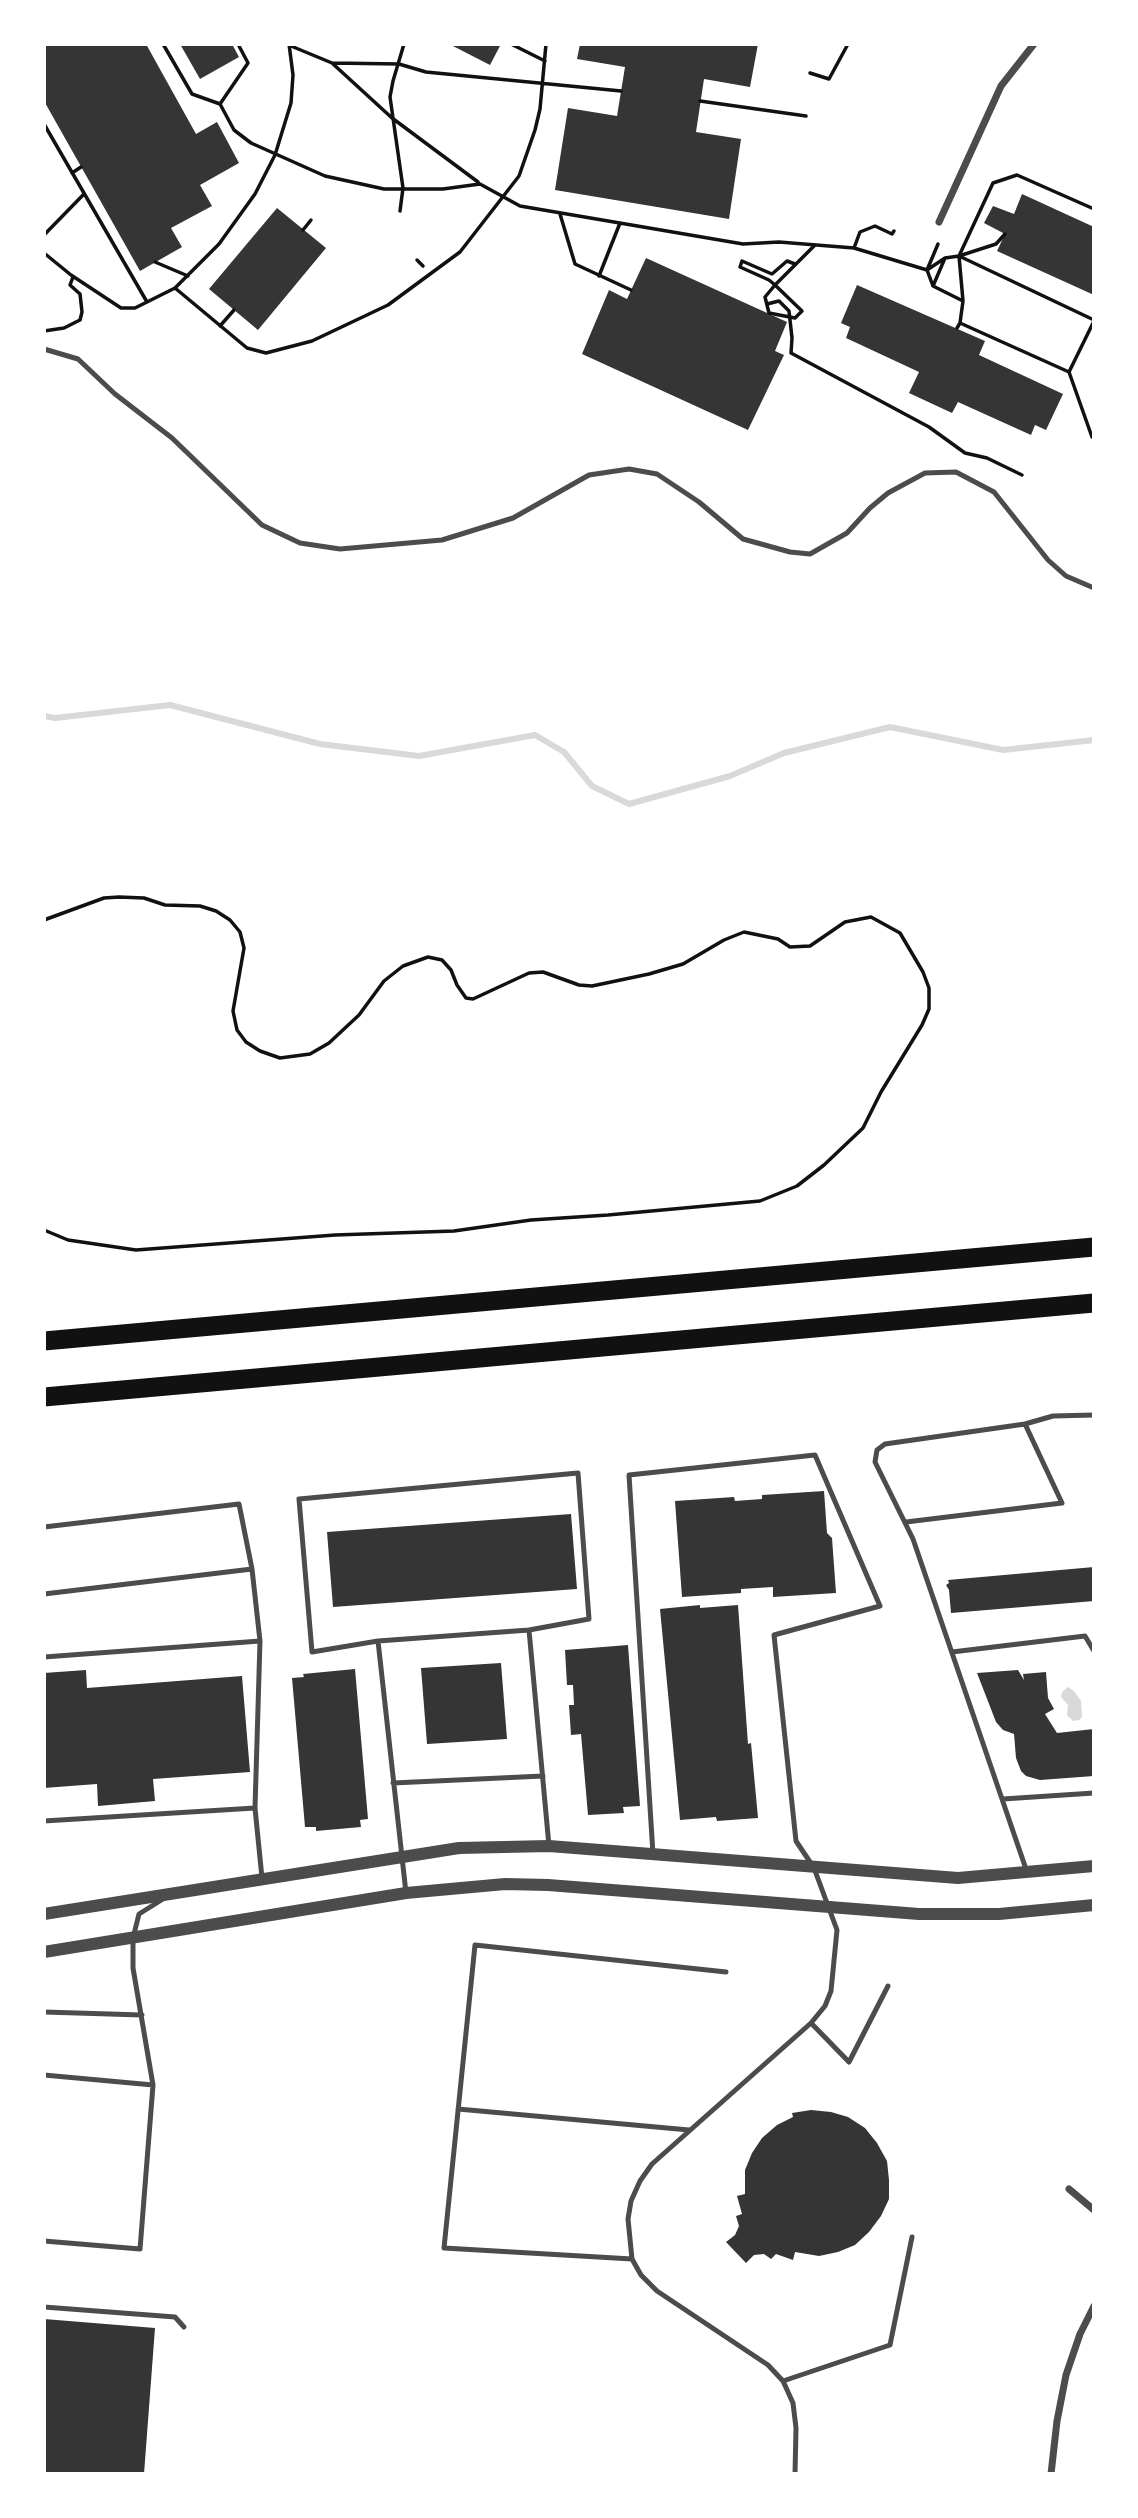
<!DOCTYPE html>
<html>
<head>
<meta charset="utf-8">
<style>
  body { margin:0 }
  #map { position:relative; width:1138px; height:2518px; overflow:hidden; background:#fff; font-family:"Open Sans",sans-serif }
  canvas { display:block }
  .frame { position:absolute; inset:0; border:46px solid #fff; pointer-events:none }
</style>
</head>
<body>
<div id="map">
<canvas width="1138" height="2518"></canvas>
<div class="frame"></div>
</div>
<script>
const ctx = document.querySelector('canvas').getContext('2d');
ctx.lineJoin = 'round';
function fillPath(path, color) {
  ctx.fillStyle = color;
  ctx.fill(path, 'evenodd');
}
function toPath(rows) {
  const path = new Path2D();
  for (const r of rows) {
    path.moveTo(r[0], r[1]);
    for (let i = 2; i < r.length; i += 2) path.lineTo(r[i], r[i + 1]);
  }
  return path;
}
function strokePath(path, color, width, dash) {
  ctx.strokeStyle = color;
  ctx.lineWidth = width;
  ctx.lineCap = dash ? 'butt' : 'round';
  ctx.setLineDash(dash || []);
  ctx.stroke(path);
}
fillPath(toPath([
  [1068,1687,1074,1691,1081,1701,1082,1717,1079,1720,1073,1721,1067,1715,1068,1705,1061,1697,1062,1692]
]), '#d9d9d9');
strokePath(toPath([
  [44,716,55,718,170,705,320,744,419,756,535,735,564,752,592,786,629,804,730,776,784,753,890,727,1003,750,1094,740]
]), '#d9d9d9', 6);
fillPath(toPath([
  [44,44,146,44,196,134,217,122,239,163,200,185,212,206,171,228,182,247,140,271,44,101,46,61],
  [180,44,232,44,239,57,200,79],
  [449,44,501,44,490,65],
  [580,44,758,44,750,87,704,79,696,132,741,139,729,219,555,190,568,108,617,116,625,67,577,59],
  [1022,194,1094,227,1094,295,997,251,1005,234,984,223,993,206,1014,214],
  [277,208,326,248,258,330,209,289],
  [646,258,787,322,775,351,784,355,748,430,582,354,609,290,627,299],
  [857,285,985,341,979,355,1063,394,1046,430,1035,425,1031,435,958,402,952,413,909,393,919,372,846,338,850,327,841,323],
  [824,1491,827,1533,832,1538,836,1593,773,1597,773,1587,741,1589,741,1593,682,1597,675,1501,734,1497,735,1501,762,1499,762,1495],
  [571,1514,577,1589,333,1607,327,1532],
  [1094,1567,1094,1601,951,1613,949,1590,946,1585,949,1583,948,1580],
  [700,1605,700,1608,738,1605,748,1744,751,1743,758,1818,717,1821,716,1817,680,1820,660,1609],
  [628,1645,640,1806,623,1807,624,1813,588,1815,581,1734,571,1735,569,1705,574,1705,573,1685,567,1685,565,1650],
  [501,1663,507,1739,427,1744,421,1668],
  [355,1669,368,1819,360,1820,361,1827,316,1831,316,1827,305,1827,292,1678,304,1677,303,1674],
  [86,1670,87,1688,242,1676,250,1772,153,1779,155,1801,98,1806,97,1784,44,1788,44,1673],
  [1018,1670,1024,1680,1023,1674,1046,1672,1048,1698,1054,1709,1045,1714,1057,1733,1094,1729,1094,1776,1040,1780,1026,1776,1021,1771,1016,1758,1014,1734,1003,1730,996,1722,977,1673],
  [811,2110,831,2112,848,2117,865,2128,877,2143,887,2161,889,2180,889,2199,881,2216,869,2232,855,2245,838,2252,819,2256,795,2252,793,2260,776,2254,771,2259,764,2254,754,2255,746,2263,726,2242,735,2235,739,2226,736,2216,742,2214,737,2196,745,2194,745,2170,752,2153,762,2138,777,2125,793,2117,792,2113],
  [44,2319,155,2328,144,2474,44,2474]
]), '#353535');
strokePath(toPath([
  [163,44,192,94,220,104,248,63,238,44],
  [511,44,545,61],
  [291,46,332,63,392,118,478,182],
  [332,63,399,64,426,72,621,91],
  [810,73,829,79,848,44],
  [700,101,806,116],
  [220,104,234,130,251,143,325,176,384,189,443,189,480,184,520,206,743,244,779,242,854,248,927,270,945,258],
  [44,124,147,302],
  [72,173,81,167],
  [400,211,403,188,390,97,393,81,404,44],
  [560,214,575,264,631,290],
  [303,230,311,220],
  [44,235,84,194],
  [938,244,927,270,933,286,963,301,960,323,957,328],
  [854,248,860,232,875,226,892,234,894,231],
  [44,253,71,275,121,308,135,308,175,288,219,244,255,194,275,155,291,103,293,75,289,44],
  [959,256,996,244,1005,234],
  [417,260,423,266],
  [155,262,188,276],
  [795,264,787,261,772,274,742,261,740,267,769,280,775,285,802,311,795,318,769,313,765,297,775,285,815,245],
  [599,276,620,223],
  [933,286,945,258,959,256,1094,320],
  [175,288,247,348,266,353,312,341,388,305,460,252,519,176,535,130,540,109,546,44],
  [963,301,959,256,993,183,1017,175,1094,209],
  [767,304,779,301,789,311,792,338,791,353,929,427,965,453,987,458,1022,475],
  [960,323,1069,372,1092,437],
  [220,326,234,310],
  [44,331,64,328,80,320,82,312,80,294,70,285,73,277],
  [1069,372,1094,321],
  [44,920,104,898,119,897,144,898,165,905,200,906,216,911,230,920,240,932,244,948,233,1011,237,1030,246,1042,260,1051,280,1058,310,1054,329,1043,359,1015,384,981,403,966,428,957,442,960,451,970,457,985,466,998,473,999,529,973,543,972,579,985,592,986,649,974,683,964,724,940,744,932,778,939,790,947,810,946,845,922,871,917,900,933,923,972,929,988,929,1009,922,1025,881,1092,863,1128,824,1165,797,1186,760,1201,608,1215,531,1220,454,1231,335,1235,136,1250,68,1240,44,1230],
  [44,993,44,1015]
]), '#111', 3.5);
strokePath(toPath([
  [44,349,78,359,115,394,172,438,262,525,300,543,340,549,442,540,513,518,589,475,629,469,657,474,699,502,743,539,790,552,810,554,847,533,870,508,888,493,925,473,956,472,994,492,1048,560,1066,576,1094,588],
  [906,1522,1062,1503,1025,1424],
  [44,1527,239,1504,252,1569,260,1641,44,1657],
  [44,1594,252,1569],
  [260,1641,255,1808,262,1878],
  [378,1641,529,1630],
  [952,1652,1085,1636,1094,1651],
  [393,1783,543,1776],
  [1003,1799,1094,1793],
  [44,1821,255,1808],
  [653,1854,629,1475,815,1455,880,1606,774,1635,796,1841,814,1868,837,1930,831,1991,825,2006,811,2023,652,2164,640,2181,631,2201,628,2219,632,2259,641,2275,657,2291,768,2365,783,2381,793,2403,796,2428,795,2474],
  [1027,1872,913,1539,875,1462,877,1450,885,1444,1025,1424,1053,1416,1094,1415],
  [406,1893,378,1641,312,1652,299,1499,578,1473,589,1619,529,1630,549,1846],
  [44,2012,142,2015],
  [811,2023,849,2062,888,1986],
  [44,2075,153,2085],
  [458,2109,689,2130],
  [44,2241,140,2249,153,2085,133,1968,133,1938,139,1914,163,1899],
  [632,2259,444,2248,475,1945,726,1972],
  [44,2307,175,2317,184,2327],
  [783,2381,890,2345,912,2237]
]), '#4c4c4c', 5);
strokePath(toPath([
  [939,222,1001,86,1034,44],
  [1069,2189,1094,2210],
  [1051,2474,1057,2421,1066,2375,1080,2334,1094,2306]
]), '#4c4c4c', 7);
strokePath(toPath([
  [44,1914,459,1848,549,1846,958,1878,1094,1866],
  [44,1952,406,1893,505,1884,548,1885,919,1914,999,1914,1094,1905]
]), '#4c4c4c', 12);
strokePath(toPath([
  [44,1341,1094,1247],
  [44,1397,1094,1303]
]), '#111', 19);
</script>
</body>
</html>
